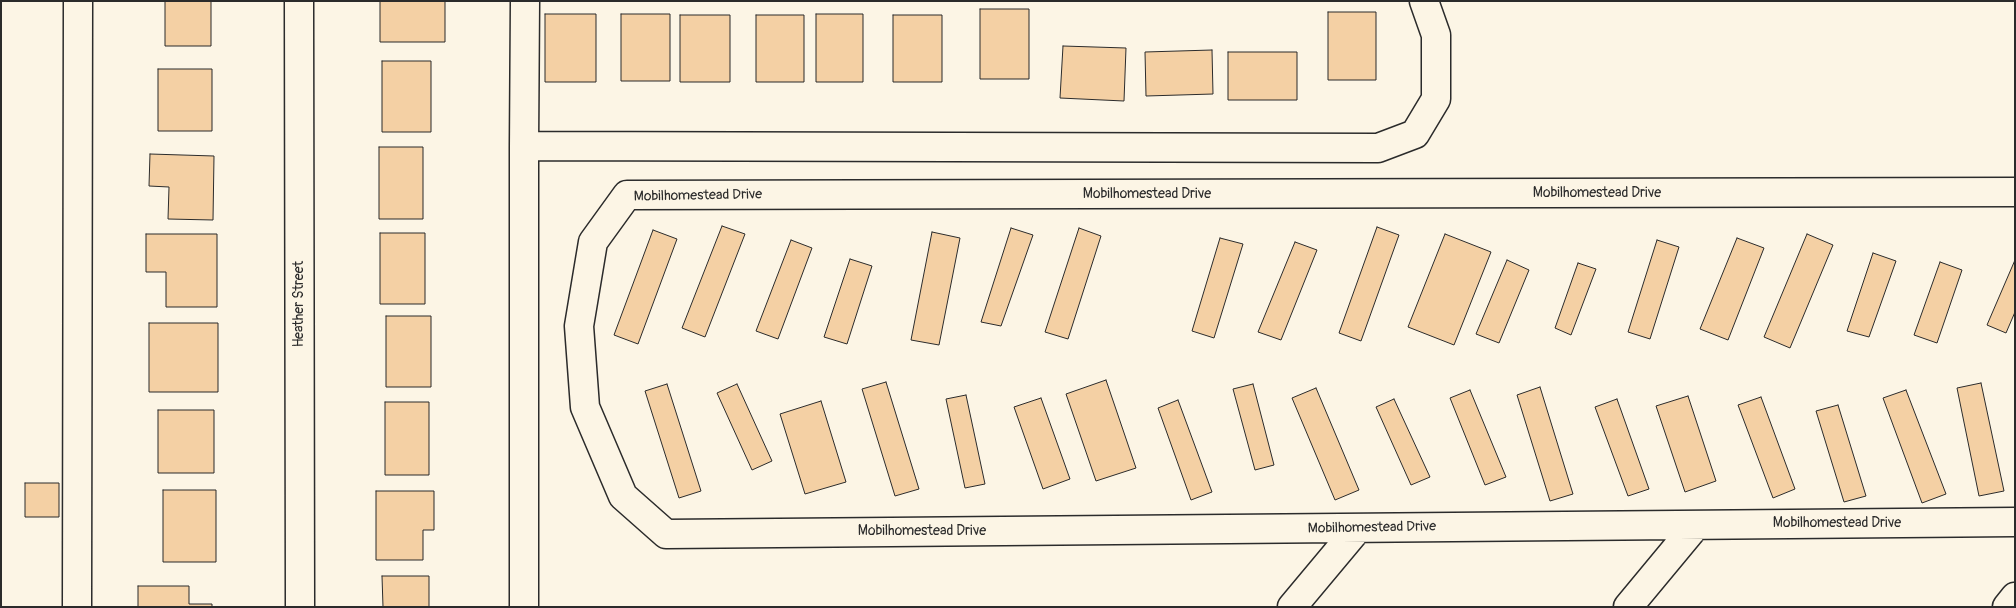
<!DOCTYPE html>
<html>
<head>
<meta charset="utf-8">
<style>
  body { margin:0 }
  #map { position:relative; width:2016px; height:608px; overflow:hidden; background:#fcf5e5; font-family:Pangolin,sans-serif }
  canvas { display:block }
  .frame { position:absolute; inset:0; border:2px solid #2b2b2b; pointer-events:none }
</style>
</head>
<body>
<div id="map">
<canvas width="2016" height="608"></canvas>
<div class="frame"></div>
</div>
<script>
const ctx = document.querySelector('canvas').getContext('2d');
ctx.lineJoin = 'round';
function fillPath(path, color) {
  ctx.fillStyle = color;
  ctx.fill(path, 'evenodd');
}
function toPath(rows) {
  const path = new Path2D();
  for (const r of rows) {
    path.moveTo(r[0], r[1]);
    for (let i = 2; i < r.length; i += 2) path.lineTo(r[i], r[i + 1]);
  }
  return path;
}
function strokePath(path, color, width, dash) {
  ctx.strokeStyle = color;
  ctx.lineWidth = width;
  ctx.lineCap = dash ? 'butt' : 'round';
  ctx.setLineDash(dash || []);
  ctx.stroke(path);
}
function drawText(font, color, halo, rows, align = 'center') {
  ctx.font = font + ' Pangolin,sans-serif';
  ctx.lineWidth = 4;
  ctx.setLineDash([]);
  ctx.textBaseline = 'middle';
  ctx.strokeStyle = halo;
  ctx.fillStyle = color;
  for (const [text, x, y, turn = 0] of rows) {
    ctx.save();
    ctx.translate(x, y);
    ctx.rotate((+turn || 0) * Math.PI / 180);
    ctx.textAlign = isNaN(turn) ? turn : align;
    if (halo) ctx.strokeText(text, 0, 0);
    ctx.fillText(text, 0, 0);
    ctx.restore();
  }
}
const building = toPath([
  [165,1,211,1,211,46,165,46,165,1],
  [380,1,445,1,445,42,380,42,380,1],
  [980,9,1029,9,1029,79,980,79,980,9],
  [1328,12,1376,12,1376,80,1328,80,1328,12],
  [545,14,596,14,596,82,545,82,545,14],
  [621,14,670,14,670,81,621,81,621,14],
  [816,14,863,14,863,82,816,82,816,14],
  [680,15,730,15,730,82,680,82,680,15],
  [756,15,804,15,804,82,756,82,756,15],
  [893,15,942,15,942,82,893,82,893,15],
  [1063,46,1126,48,1124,101,1060,98,1063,46],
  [1212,50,1213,94,1146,96,1145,52,1212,50],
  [1228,52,1297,52,1297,100,1228,100,1228,52],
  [382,61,431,61,431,132,382,132,382,61],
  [158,69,212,69,212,131,158,131,158,69],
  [379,147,423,147,423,219,379,219,379,147],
  [150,154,214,156,213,220,168,219,169,187,149,186,150,154],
  [722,226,745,234,705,337,682,328,722,226],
  [1377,227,1399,235,1361,341,1339,333,1377,227],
  [1011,228,1033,235,1001,326,981,322,1011,228],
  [1079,228,1101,236,1068,339,1045,332,1079,228],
  [653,230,677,239,638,344,614,335,653,230],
  [932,232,960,238,939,345,911,340,932,232],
  [380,233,425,233,425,304,380,304,380,233],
  [146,234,217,234,217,307,166,307,166,272,146,272,146,234],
  [1445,234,1491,252,1454,345,1408,327,1445,234],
  [1807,234,1833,245,1790,348,1764,337,1807,234],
  [1220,238,1243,244,1214,338,1192,331,1220,238],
  [1737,238,1764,248,1728,340,1700,329,1737,238],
  [791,240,812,248,778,339,756,331,791,240],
  [1657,240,1679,247,1650,339,1628,332,1657,240],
  [1295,242,1317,250,1281,340,1258,332,1295,242],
  [1873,253,1896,261,1869,337,1847,331,1873,253],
  [850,259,872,266,847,344,824,337,850,259],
  [1507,260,1529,270,1499,343,1476,334,1507,260],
  [2015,260,2015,312,2006,333,1987,325,2015,260],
  [1940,262,1962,270,1937,343,1914,335,1940,262],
  [1578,263,1596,269,1571,335,1555,328,1578,263],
  [386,316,431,316,431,387,386,387,386,316],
  [149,323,218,323,218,392,149,392,149,323],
  [1106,380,1136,468,1096,481,1066,394,1106,380],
  [886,382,919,489,895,496,862,389,886,382],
  [1981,383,2004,491,1979,496,1957,388,1981,383],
  [667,384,701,491,679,498,645,391,667,384],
  [737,384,772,461,752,470,717,393,737,384],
  [1253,384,1274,465,1255,470,1233,389,1253,384],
  [1540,387,1573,494,1550,501,1517,395,1540,387],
  [1316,388,1359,490,1335,500,1292,398,1316,388],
  [1470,390,1506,477,1485,485,1450,398,1470,390],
  [1906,390,1946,494,1922,503,1883,398,1906,390],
  [966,395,985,484,965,488,946,399,966,395],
  [1688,396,1716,481,1685,492,1656,406,1688,396],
  [1761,397,1795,489,1773,498,1738,405,1761,397],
  [1041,398,1070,479,1043,489,1014,407,1041,398],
  [1394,399,1430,477,1411,485,1376,407,1394,399],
  [1617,399,1649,489,1628,496,1595,407,1617,399],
  [1178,400,1212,492,1191,500,1158,408,1178,400],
  [821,401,846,482,805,494,780,414,821,401],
  [385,402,429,402,429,475,385,475,385,402],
  [1838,405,1866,496,1844,502,1816,411,1838,405],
  [158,410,214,410,214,473,158,473,158,410],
  [25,483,59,483,59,517,25,517,25,483],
  [163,490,216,490,216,562,163,562,163,490],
  [376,491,434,491,434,530,423,530,423,560,376,560,376,491],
  [382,576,429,576,429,607,383,607,382,576],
  [138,586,189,586,189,604,212,604,212,607,138,607,138,586]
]);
fillPath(building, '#f4d0a4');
strokePath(building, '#2b2b2b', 1);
const minor = toPath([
  [299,1,300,607],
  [525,1,524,146,1378,148,1415,134,1436,99,1436,35,1424,1],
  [524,146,524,607],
  [2015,192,627,195,593,242,579,326,585,407,623,496,666,534,2015,522],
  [77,607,78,1],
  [1292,607,1358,528],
  [1628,607,1696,525],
  [2007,607,2015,597]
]);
strokePath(minor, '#2b2b2b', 31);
strokePath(minor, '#fcf5e5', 28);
drawText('14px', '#2b2b2b', '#fcf5e5', [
  ["Mobilhomestead Drive",1597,193],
  ["Mobilhomestead Drive",1147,194],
  ["Mobilhomestead Drive",698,196,-1],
  ["Heather Street",299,304,-90],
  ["Mobilhomestead Drive",1837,523],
  ["Mobilhomestead Drive",1372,528,-1],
  ["Mobilhomestead Drive",922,531]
]);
</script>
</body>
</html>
